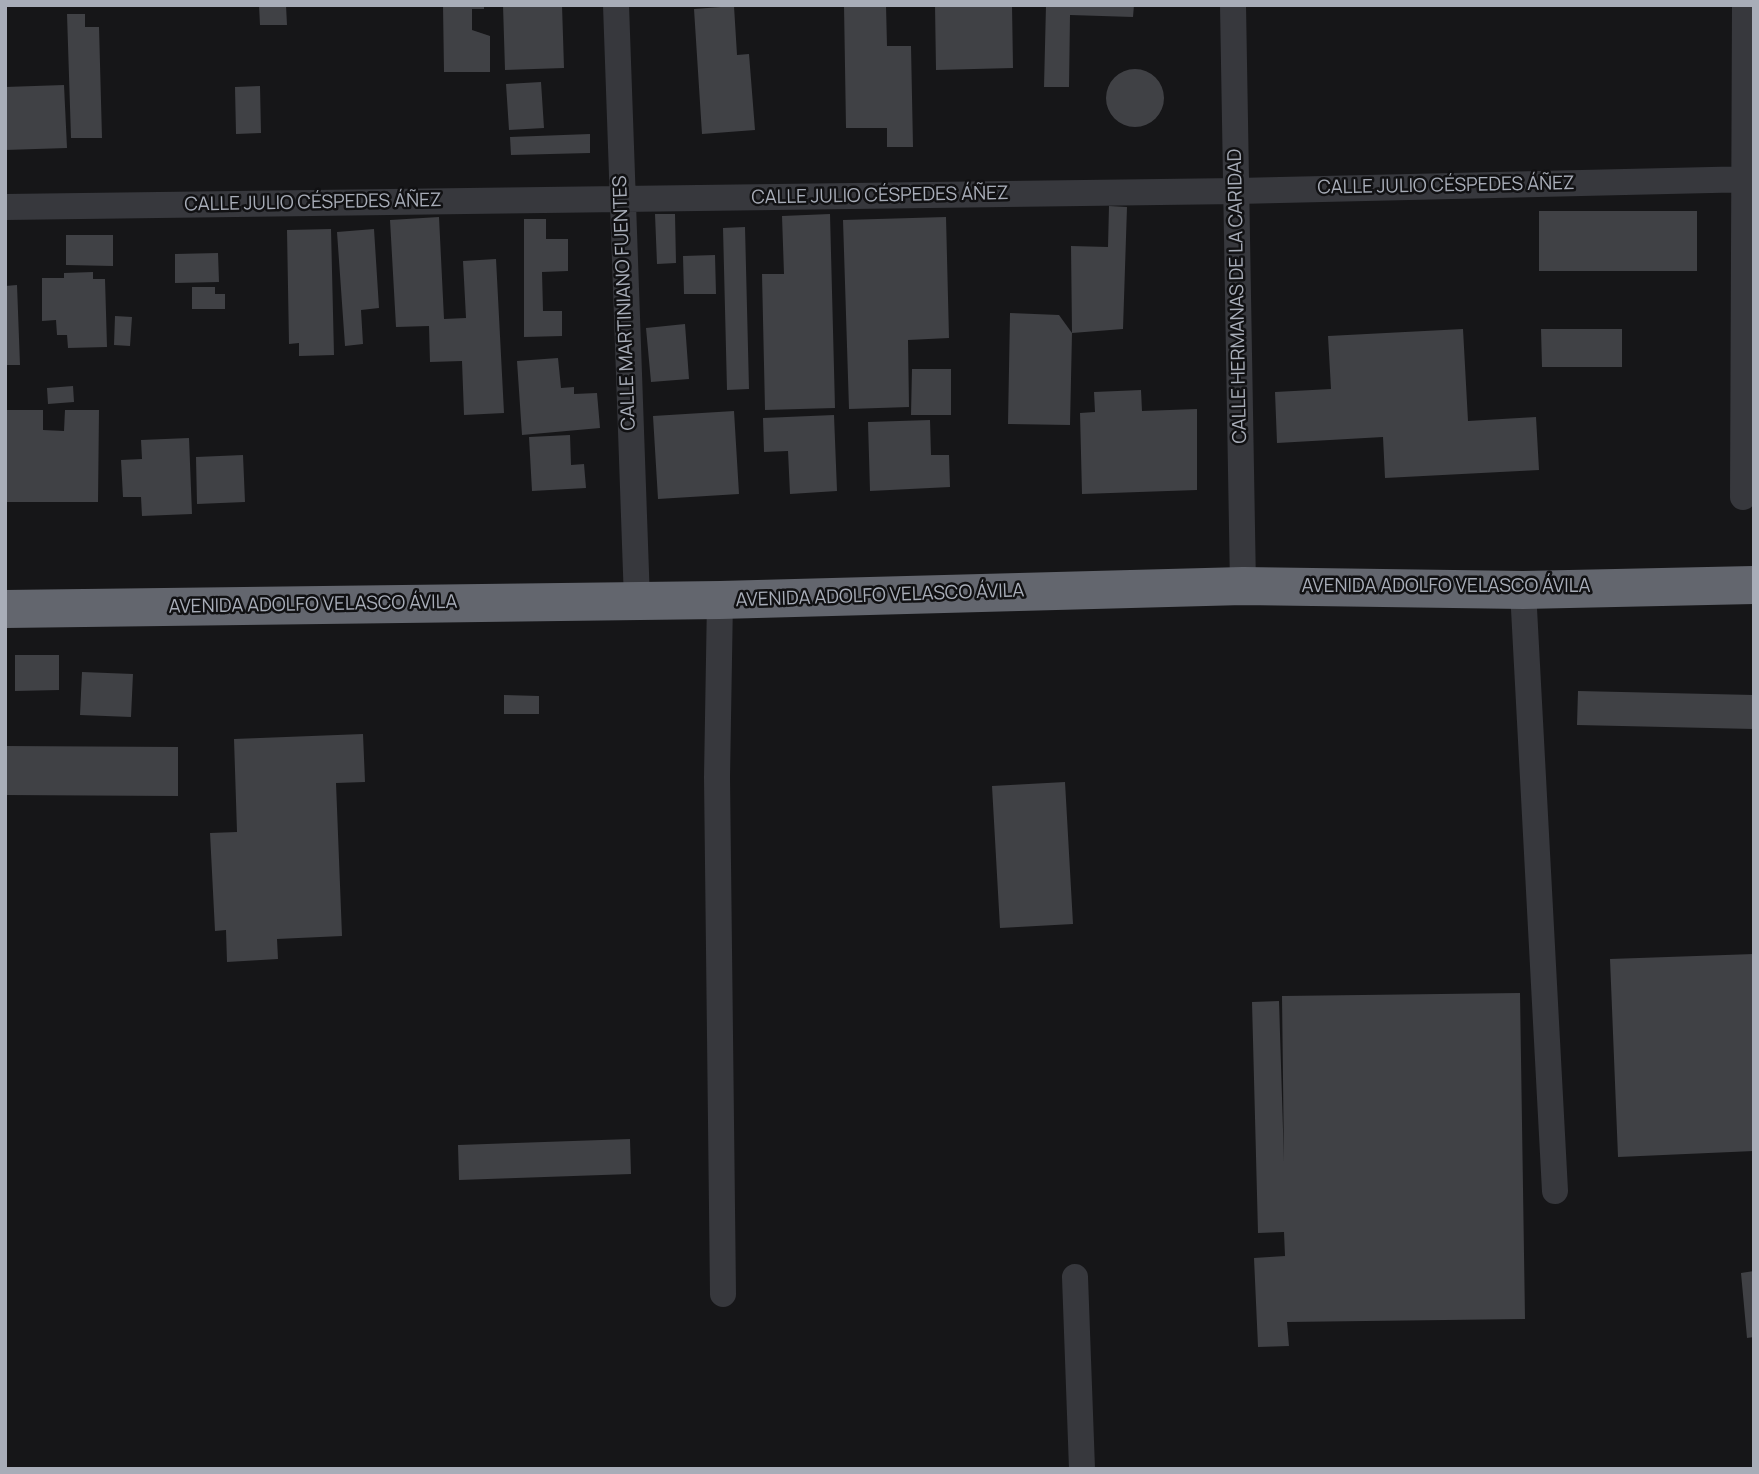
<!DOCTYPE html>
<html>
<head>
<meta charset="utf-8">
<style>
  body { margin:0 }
  #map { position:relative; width:1759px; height:1474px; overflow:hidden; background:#161618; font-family:Manrope,sans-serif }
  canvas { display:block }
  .frame { position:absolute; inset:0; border:7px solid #a8adb8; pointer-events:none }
</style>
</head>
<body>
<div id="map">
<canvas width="1759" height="1474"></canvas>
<div class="frame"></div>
</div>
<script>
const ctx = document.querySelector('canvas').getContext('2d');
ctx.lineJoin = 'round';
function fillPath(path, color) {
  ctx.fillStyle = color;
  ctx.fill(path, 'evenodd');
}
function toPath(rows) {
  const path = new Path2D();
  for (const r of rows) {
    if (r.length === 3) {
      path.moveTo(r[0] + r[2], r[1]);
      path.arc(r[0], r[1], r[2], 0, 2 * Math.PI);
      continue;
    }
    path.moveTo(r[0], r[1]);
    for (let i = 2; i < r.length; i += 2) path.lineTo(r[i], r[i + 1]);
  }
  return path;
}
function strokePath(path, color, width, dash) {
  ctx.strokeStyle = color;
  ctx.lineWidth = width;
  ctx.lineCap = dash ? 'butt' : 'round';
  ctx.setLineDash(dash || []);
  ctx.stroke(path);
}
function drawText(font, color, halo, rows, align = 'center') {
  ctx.font = font + ' Manrope,sans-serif';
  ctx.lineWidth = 5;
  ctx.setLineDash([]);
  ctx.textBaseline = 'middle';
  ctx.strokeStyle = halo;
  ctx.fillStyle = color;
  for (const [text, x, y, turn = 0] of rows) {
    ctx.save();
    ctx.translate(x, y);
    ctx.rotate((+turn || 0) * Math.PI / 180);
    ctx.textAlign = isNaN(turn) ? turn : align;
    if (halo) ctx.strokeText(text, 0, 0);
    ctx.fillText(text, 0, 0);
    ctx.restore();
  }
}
fillPath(toPath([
  [259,5,286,5,287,25,260,25],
  [443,5,484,5,484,9,472,9,472,30,490,36,490,72,444,72],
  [503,5,562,5,564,68,505,70],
  [844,5,886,5,887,46,911,46,913,147,887,147,887,128,846,128],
  [935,5,1012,5,1013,68,936,70],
  [1046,5,1134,5,1133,17,1070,15,1069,87,1044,87],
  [734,6,737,55,749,54,755,130,702,134,694,9],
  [67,14,85,14,85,27,99,27,102,138,71,138],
  [1135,98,29],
  [541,82,544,128,509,130,506,84],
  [64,85,67,148,5,150,5,87],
  [260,86,261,133,236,134,235,87],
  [590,134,590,153,511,155,510,137],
  [1109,206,1127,207,1123,329,1072,333,1071,246,1108,247],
  [1539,211,1697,211,1697,271,1539,271],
  [655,214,675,214,676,263,657,264],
  [830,214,835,408,765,410,762,274,784,274,782,216],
  [439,217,444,319,466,318,463,261,496,259,504,413,464,415,462,361,430,362,429,326,396,327,390,220],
  [946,217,949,338,908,340,909,407,849,409,843,220],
  [524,219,546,219,546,239,568,239,568,271,542,272,543,311,562,311,562,336,524,337],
  [745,227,749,389,727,390,723,228],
  [331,229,334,355,299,356,299,343,289,344,287,230],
  [374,229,379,308,361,310,363,344,345,346,337,232],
  [66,235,113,235,113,266,66,265],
  [218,253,219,282,175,283,175,254],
  [715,255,716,294,684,294,683,256],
  [93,272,93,279,105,279,107,347,68,348,67,335,57,335,56,320,42,321,42,278,64,278,64,273],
  [17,285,20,365,5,365,5,286],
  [192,287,215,287,215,294,225,294,225,309,192,309],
  [1010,313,1059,315,1072,333,1070,425,1008,424],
  [115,316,132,317,130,346,114,345],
  [685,324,689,379,651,382,646,328],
  [1463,329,1468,421,1536,417,1539,470,1385,478,1383,437,1277,443,1275,392,1331,389,1328,336],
  [1541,329,1622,329,1622,367,1542,367],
  [558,358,561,388,574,387,574,394,597,393,600,428,522,435,517,361],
  [912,369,951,369,951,415,911,415],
  [73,386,74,402,48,404,47,388],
  [1141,390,1142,411,1197,409,1197,490,1082,494,1080,413,1095,412,1094,392],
  [5,410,43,410,43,430,64,431,65,410,99,410,98,502,5,502],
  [734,411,739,494,658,499,653,416],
  [834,415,837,491,790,494,788,451,764,452,763,418],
  [930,420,931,455,949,455,950,487,870,491,868,422],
  [570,435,571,465,584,464,586,488,532,491,529,437],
  [189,438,192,514,142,516,141,497,123,497,121,460,142,459,141,440],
  [243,455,245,502,197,504,196,457],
  [15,655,59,655,59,690,15,691],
  [82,672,133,674,131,717,80,715],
  [1578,691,1754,695,1754,729,1577,725],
  [504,695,539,696,539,714,504,714],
  [363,734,365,782,336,783,342,936,277,939,278,959,227,962,226,930,215,931,210,833,237,832,234,739],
  [5,746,178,747,178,796,5,795],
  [1065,782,1073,924,1000,928,992,786],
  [1754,954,1754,1151,1618,1157,1610,959],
  [1520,993,1525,1319,1287,1322,1289,1346,1258,1347,1254,1258,1285,1256,1284,1232,1258,1233,1252,1002,1279,1001,1284,1162,1282,996],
  [630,1139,631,1174,459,1180,458,1145],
  [1754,1271,1754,1337,1747,1338,1741,1273]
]), '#404145');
strokePath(toPath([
  [616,5,637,601],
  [1233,5,1243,586],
  [5,207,1237,191,1754,179],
  [1743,497,1745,5],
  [1523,590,1555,1191],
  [720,600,717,777,723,1294],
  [1075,1277,1082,1469]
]), '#37383d', 26);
strokePath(toPath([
  [5,609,720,600,1243,586,1523,590,1754,585]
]), '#63666e', 38);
drawText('19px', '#a8adb8', '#111113', [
  ["CALLE JULIO CÉSPEDES ÁÑEZ",1446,186,-1],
  ["CALLE JULIO CÉSPEDES ÁÑEZ",880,196,-1],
  ["CALLE JULIO CÉSPEDES ÁÑEZ",313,203,-1],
  ["CALLE HERMANAS DE LA CARIDAD",1238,296,-91],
  ["CALLE MARTINIANO FUENTES",625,303,-92],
  ["AVENIDA ADOLFO VELASCO ÁVILA",1446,587],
  ["AVENIDA ADOLFO VELASCO ÁVILA",880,596,-2],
  ["AVENIDA ADOLFO VELASCO ÁVILA",313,605,-1]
]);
</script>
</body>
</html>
